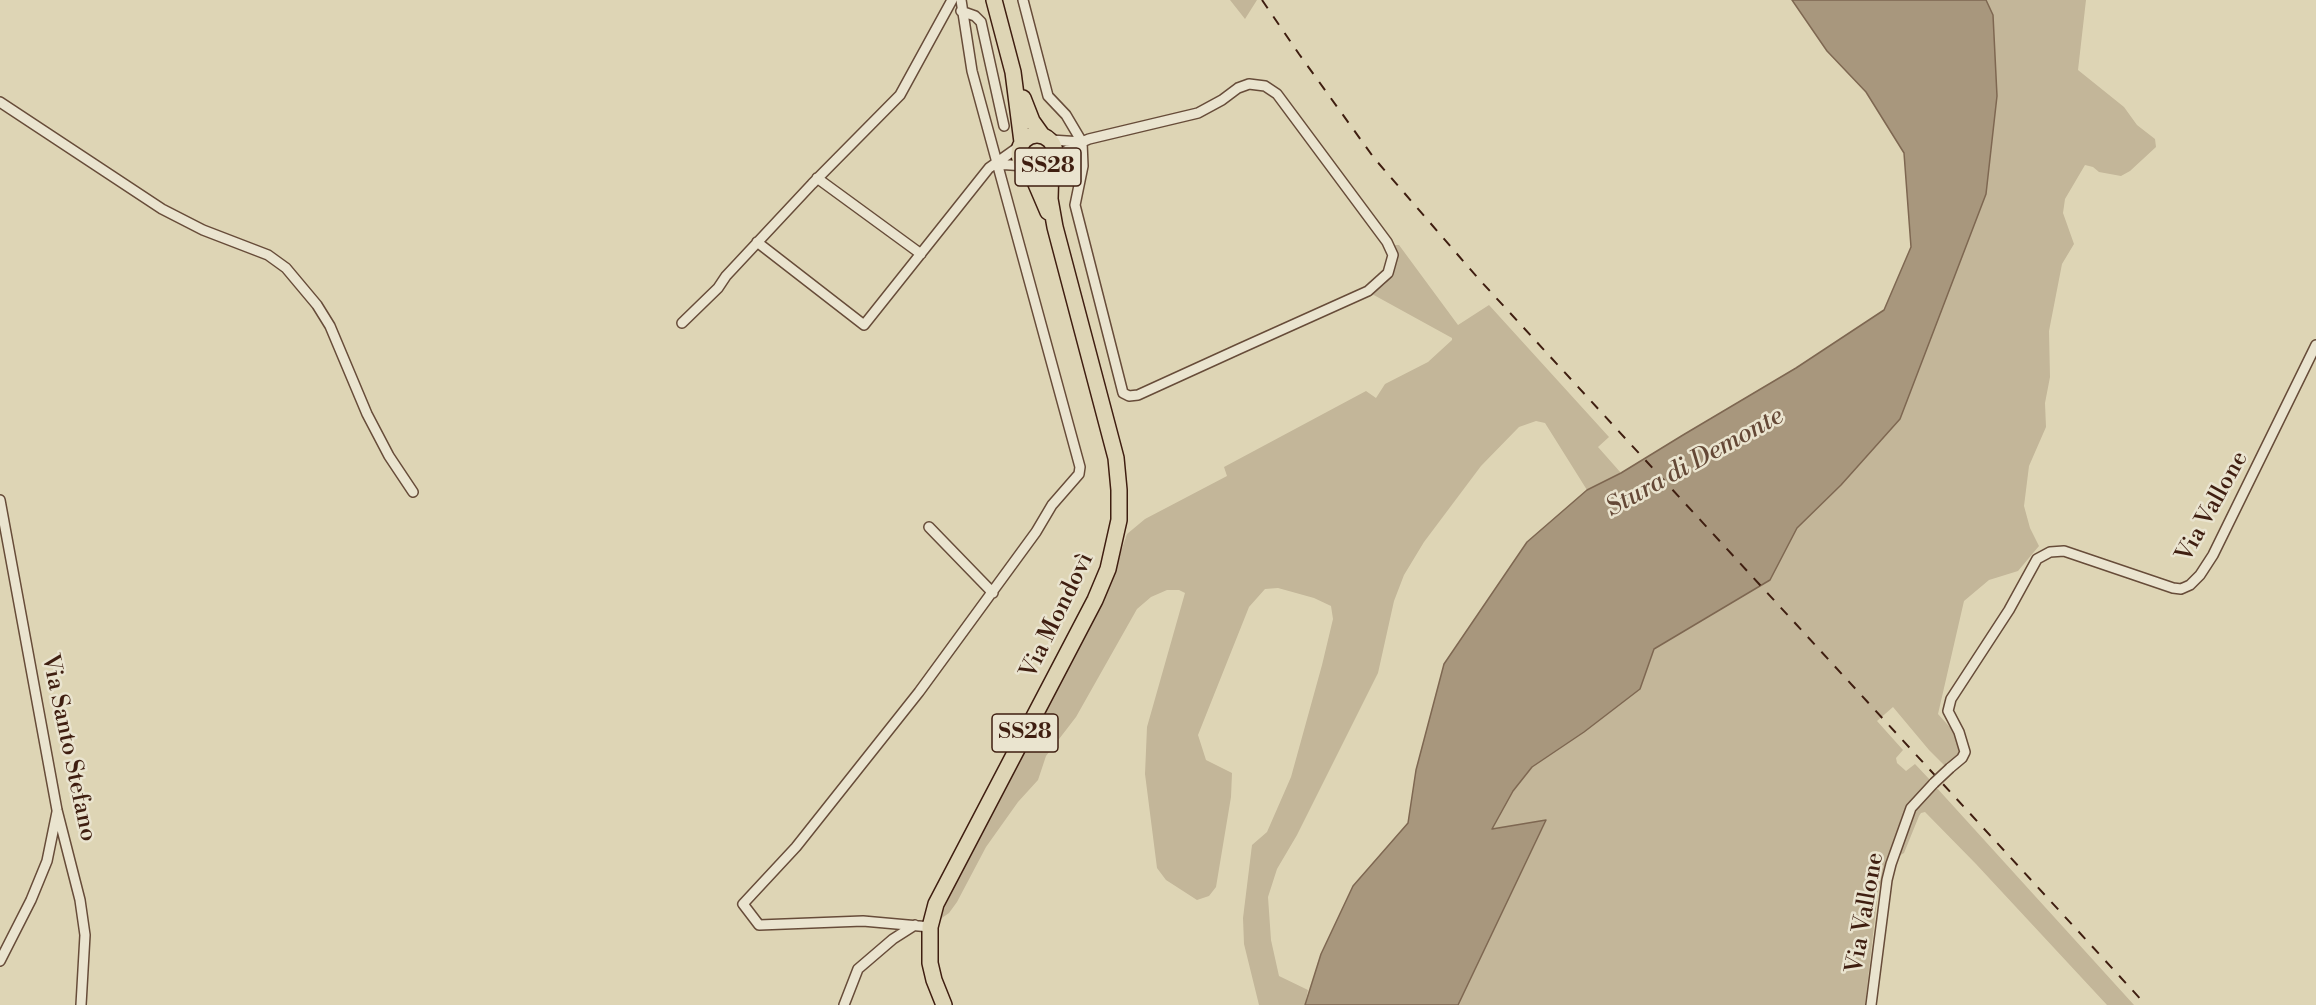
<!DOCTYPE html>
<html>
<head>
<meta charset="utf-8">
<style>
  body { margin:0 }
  canvas { display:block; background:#ded5b5 }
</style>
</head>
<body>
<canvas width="2316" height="1005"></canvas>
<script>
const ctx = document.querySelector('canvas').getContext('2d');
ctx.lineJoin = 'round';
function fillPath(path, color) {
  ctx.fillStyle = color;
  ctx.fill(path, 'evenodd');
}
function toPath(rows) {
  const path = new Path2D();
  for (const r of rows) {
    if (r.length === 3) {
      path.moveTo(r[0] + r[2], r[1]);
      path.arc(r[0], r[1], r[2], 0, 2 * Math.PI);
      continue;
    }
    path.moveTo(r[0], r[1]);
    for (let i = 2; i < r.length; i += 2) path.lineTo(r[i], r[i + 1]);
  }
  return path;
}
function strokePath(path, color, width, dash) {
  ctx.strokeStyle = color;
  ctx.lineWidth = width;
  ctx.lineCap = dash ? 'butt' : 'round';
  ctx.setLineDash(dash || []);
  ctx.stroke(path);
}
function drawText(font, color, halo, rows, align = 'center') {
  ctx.font = font + ' "Libre Bodoni",serif';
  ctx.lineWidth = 5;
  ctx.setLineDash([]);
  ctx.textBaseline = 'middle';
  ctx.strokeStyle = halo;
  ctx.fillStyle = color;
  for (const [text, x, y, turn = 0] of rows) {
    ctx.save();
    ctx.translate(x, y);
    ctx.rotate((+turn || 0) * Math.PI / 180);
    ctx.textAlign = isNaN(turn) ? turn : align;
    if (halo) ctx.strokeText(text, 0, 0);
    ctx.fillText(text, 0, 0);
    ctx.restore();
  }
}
fillPath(toPath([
  [1230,0,1257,0,1245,19],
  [1986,0,2086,0,2078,70,2124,107,2137,125,2155,139,2156,147,2130,171,2121,176,2099,172,2093,167,2085,165,2065,199,2063,213,2074,244,2062,264,2049,331,2050,377,2045,403,2046,427,2029,466,2024,506,2030,528,2039,546,2018,571,1989,580,1964,601,1938,714,1955,733,1961,747,1958,756,1946,767,1929,750,1893,707,1877,721,1903,750,1896,758,1897,763,1906,771,1915,764,1931,781,1907,807,1878,891,1865,1005,1458,1005,1546,821,1491,829,1513,791,1532,767,1584,732,1640,689,1654,649,1770,580,1797,528,1841,485,1900,419,1993,15],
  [1393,245,1399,245,1458,325,1489,305,1609,437,1598,447,1621,473,1587,490,1545,423,1536,421,1519,427,1481,466,1424,542,1404,575,1394,601,1378,673,1297,835,1277,869,1268,897,1271,940,1279,976,1308,990,1305,1005,1259,1005,1244,944,1243,918,1252,845,1267,832,1291,777,1322,665,1333,619,1331,606,1314,598,1278,588,1265,589,1249,607,1198,735,1206,760,1232,773,1231,797,1216,887,1209,896,1197,900,1166,880,1157,868,1145,774,1147,727,1185,593,1179,590,1167,590,1151,597,1137,609,1076,717,1046,756,1038,780,1018,802,986,847,957,902,949,913,939,920,958,878,1113,575,1127,534,1145,519,1227,476,1224,467,1366,391,1376,398,1385,384,1428,362,1452,340,1452,338,1372,294,1385,284,1392,273],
  [1936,787,2134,1005,2107,1005,1976,864,1925,812,1921,813,1919,816,1904,853,1897,857,1916,808]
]), '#c3b699');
const water = toPath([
  [1792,0,1986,0,1993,15,1997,96,1986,194,1900,419,1841,485,1797,528,1770,580,1654,649,1640,689,1584,732,1532,767,1513,791,1492,829,1546,820,1458,1005,1305,1005,1321,954,1353,886,1408,823,1416,770,1444,664,1527,542,1587,490,1621,473,1683,435,1796,368,1884,310,1911,247,1904,153,1866,92,1827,51,1792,0]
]);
fillPath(water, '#a8977d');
strokePath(water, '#7e6751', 1.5);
const minor = toPath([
  [1023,0,1048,96,1066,115,1082,142,1083,166,1075,205,1123,393,1129,396,1138,395,1239,349,1368,291,1388,273,1393,255,1387,242,1277,94,1265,86,1249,84,1238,88,1222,100,1198,113,1089,139,1082,142,1055,157],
  [961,11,975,16,981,22,1004,126],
  [0,102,162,209,203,230,268,255,286,268,317,305,330,326,367,414,389,456,413,492],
  [1051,140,1082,142],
  [996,164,1025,166],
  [817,178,921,254],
  [757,242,864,325,989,168,1020,146],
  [682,323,718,288,726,276,812,184,900,95,952,0],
  [0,500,57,810,80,900,85,935,81,1005],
  [929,527,993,593],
  [1950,768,1962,758,1965,752,1959,732,1948,711,1951,699,2009,610,2037,559,2050,552,2064,551,2173,588,2181,589,2190,585,2200,575,2213,555,2316,345],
  [930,927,863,921,759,925,743,904,796,847,919,692,1036,532,1052,505,1079,474,1080,467,972,71,961,0],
  [0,961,31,900,47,861,57,812],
  [844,1005,858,969,893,939,915,925],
  [1871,1005,1887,880,1891,864,1911,808,1934,783]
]);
const primary = toPath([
  [994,0,1013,72,1022,142],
  [1023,98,1032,121,1042,135],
  [1037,153,18],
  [1030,170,1048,212],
  [944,1005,934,980,930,963,930,927,936,904,1095,600,1108,569,1119,520,1119,490,1116,458,1055,227,1050,199,1051,165]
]);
strokePath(minor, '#674c39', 12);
strokePath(primary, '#3f1e10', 18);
strokePath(minor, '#eae4cf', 9);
strokePath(primary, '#ded5b5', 15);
strokePath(toPath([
  [1262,0,1299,54,1374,158,1477,277,2146,1005]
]), '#3f1e10', 2, [10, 10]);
const minorBridge = toPath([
  [1934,783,1950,768]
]);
strokePath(minorBridge, '#674c39', 12, []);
strokePath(minorBridge, '#eae4cf', 9);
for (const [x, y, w] of [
  [1048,167,66],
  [1025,733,66]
]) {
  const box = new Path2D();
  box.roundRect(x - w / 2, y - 19, w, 38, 4.5);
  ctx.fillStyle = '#eae4cf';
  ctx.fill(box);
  strokePath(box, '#3f1e10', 1.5);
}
drawText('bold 22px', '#3f1e10', null, [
  ["SS28",1048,167],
  ["SS28",1025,733]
]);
drawText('24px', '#3f1e10', '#eae4cf', [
  ["Via Vallone",2213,507,-61],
  ["Via Mondovì",1058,616,-64],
  ["Via Santo Stefano",68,748,78],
  ["Via Vallone",1866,913,-80]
]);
drawText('italic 26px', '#644836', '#eae4cf', [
  ["Stura di Demonte",1695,463,-29]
]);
</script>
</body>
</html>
